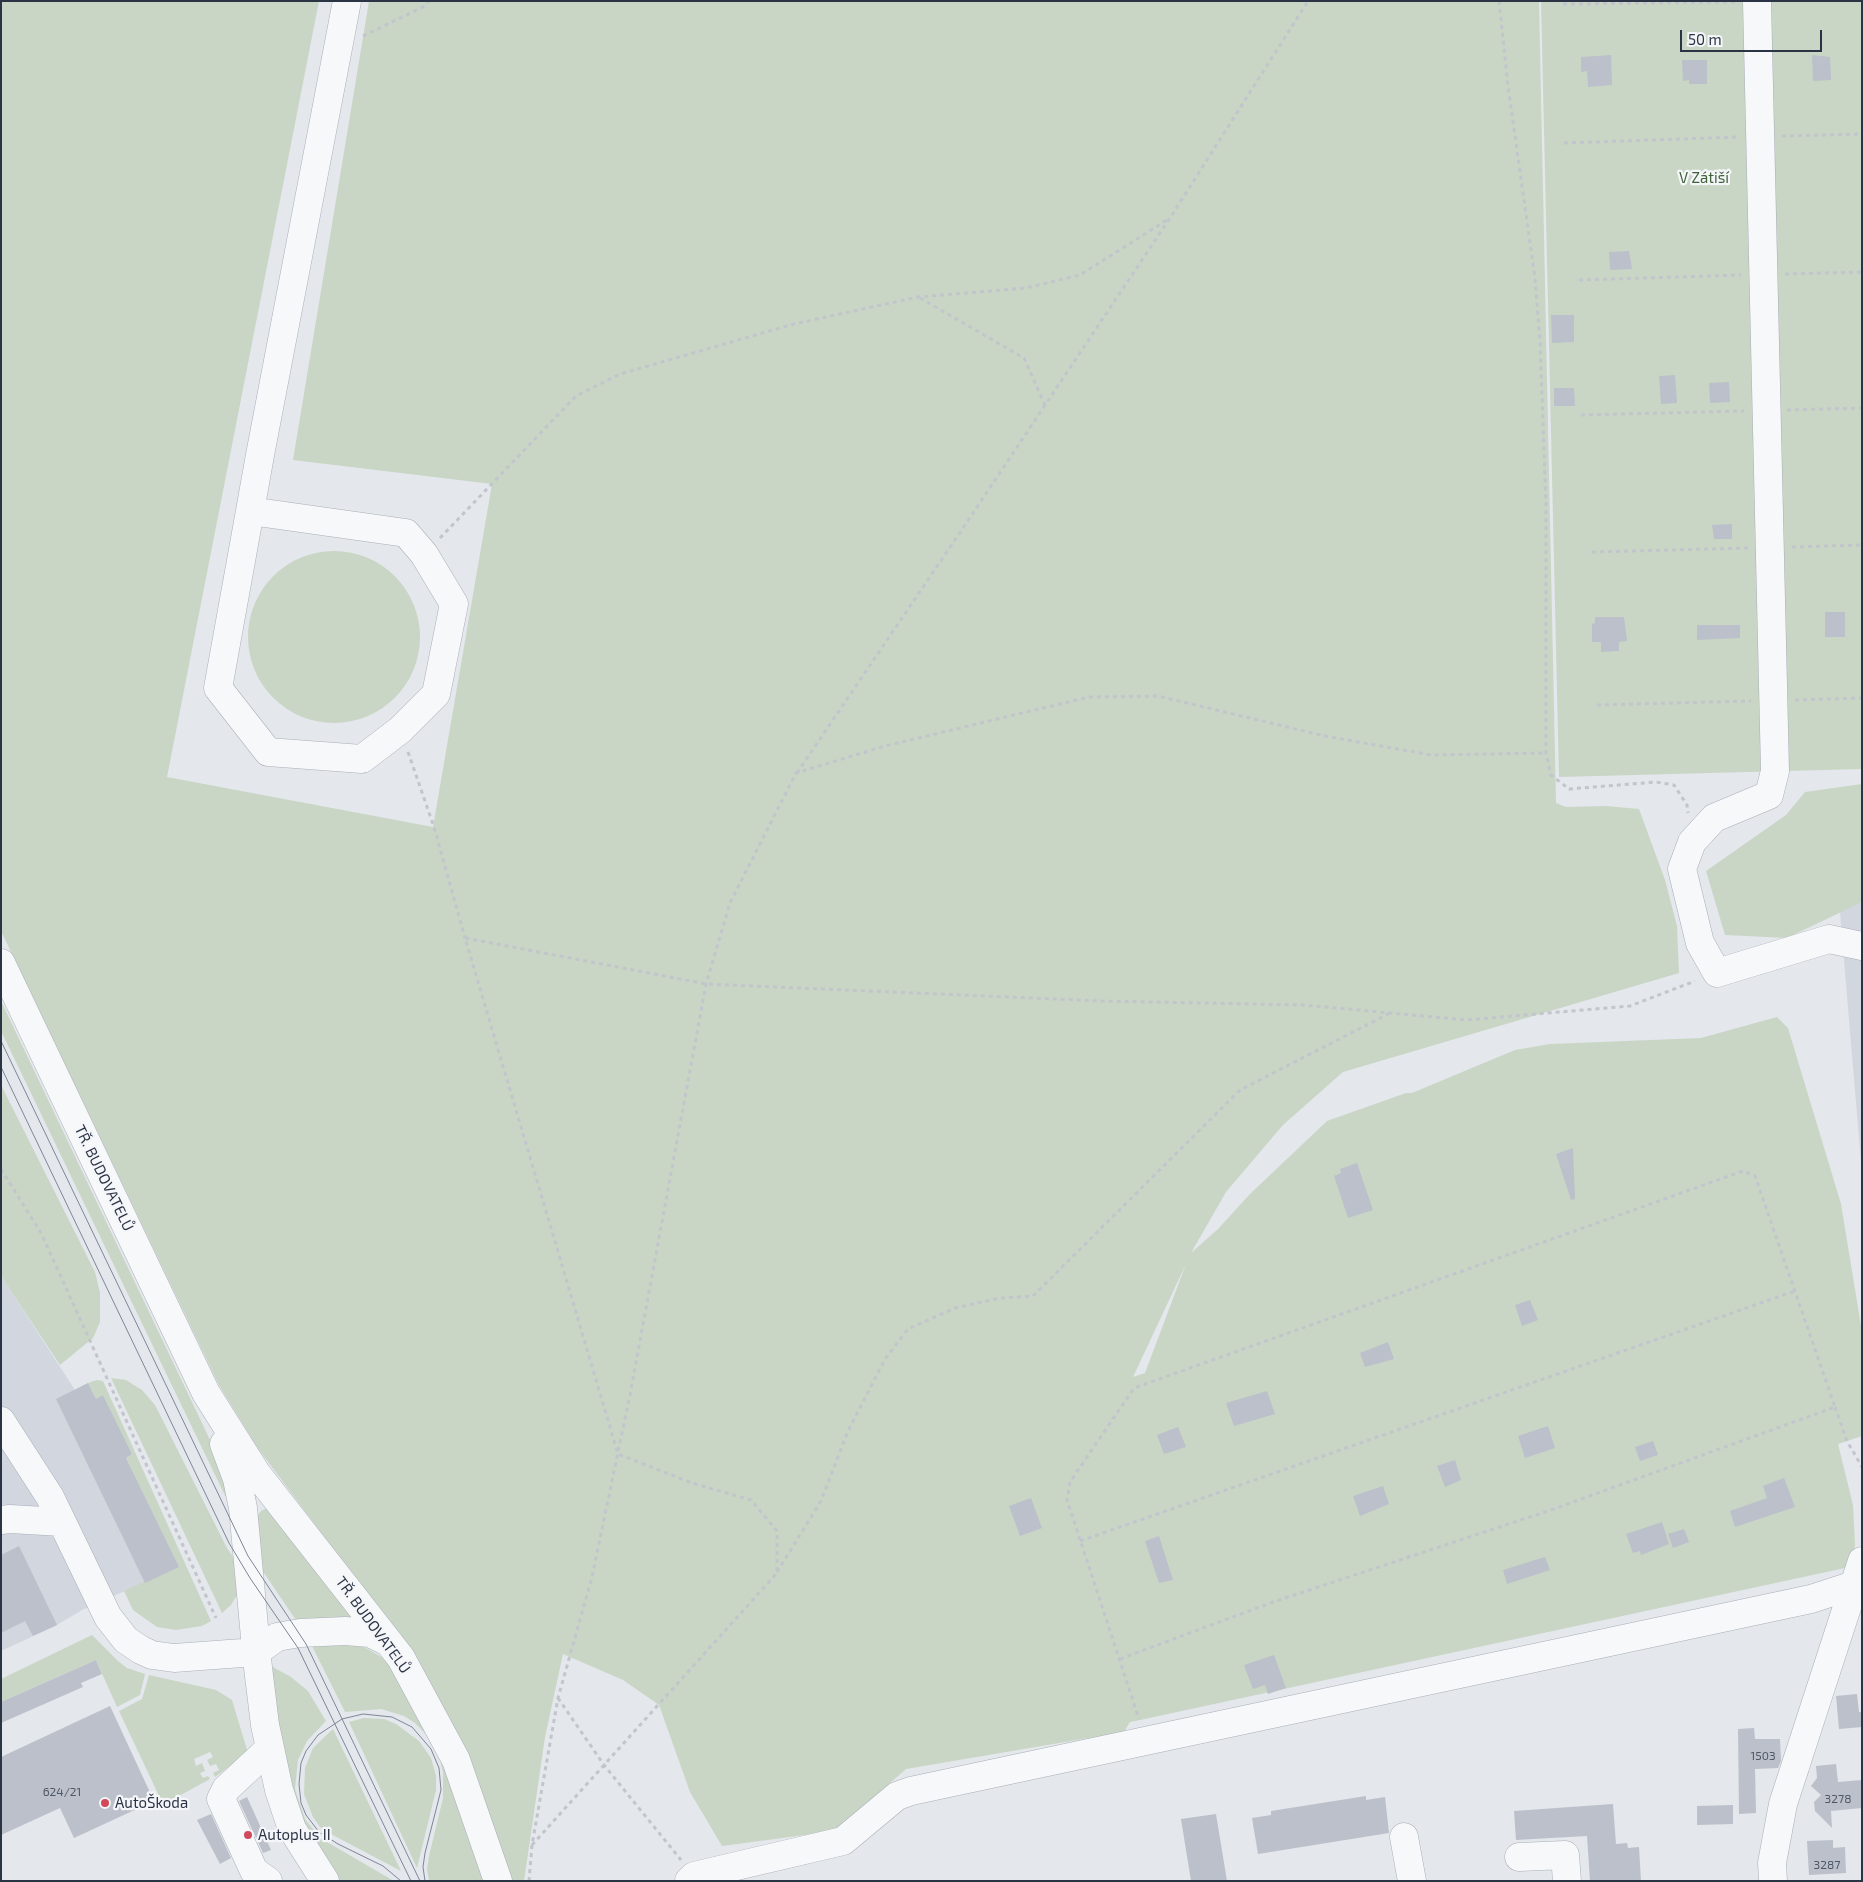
<!DOCTYPE html>
<html>
<head>
<meta charset="utf-8">
<style>
  body { margin:0 }
  #map { position:relative; width:1863px; height:1882px; overflow:hidden; background:#e4e7ec; font-family:"Exo 2",sans-serif }
  canvas { display:block }
  .frame { position:absolute; inset:0; border:2px solid #2b3445; pointer-events:none }
  .scale { position:absolute; left:1680px; top:30px; width:142px; height:22px; box-sizing:border-box; border:2px solid #2b3445; border-top:0; padding-left:6px; font-size:15px; line-height:18px; white-space:nowrap; color:#2b3445; -webkit-text-stroke:4px #f4f6f9; paint-order:stroke }
</style>
</head>
<body>
<div id="map">
<canvas width="1863" height="1882"></canvas>
<div class="frame"></div>
<div class="scale">50 m</div>
</div>
<script>
const ctx = document.querySelector('canvas').getContext('2d');
ctx.lineJoin = 'round';
function fillPath(path, color) {
  ctx.fillStyle = color;
  ctx.fill(path, 'evenodd');
}
function toPath(rows) {
  const path = new Path2D();
  for (const r of rows) {
    if (r.length === 3) {
      path.moveTo(r[0] + r[2], r[1]);
      path.arc(r[0], r[1], r[2], 0, 2 * Math.PI);
      continue;
    }
    path.moveTo(r[0], r[1]);
    for (let i = 2; i < r.length; i += 2) path.lineTo(r[i], r[i + 1]);
  }
  return path;
}
function strokePath(path, color, width, dash) {
  ctx.strokeStyle = color;
  ctx.lineWidth = width;
  ctx.lineCap = dash ? 'butt' : 'round';
  ctx.setLineDash(dash || []);
  ctx.stroke(path);
}
function drawText(font, color, halo, rows, align = 'center') {
  ctx.font = font + ' "Exo 2",sans-serif';
  ctx.lineWidth = 4.5;
  ctx.setLineDash([]);
  ctx.textBaseline = 'middle';
  ctx.strokeStyle = halo;
  ctx.fillStyle = color;
  for (const [text, x, y, turn = 0] of rows) {
    ctx.save();
    ctx.translate(x, y);
    ctx.rotate((+turn || 0) * Math.PI / 180);
    ctx.textAlign = isNaN(turn) ? turn : align;
    if (halo) ctx.strokeText(text, 0, 0);
    ctx.fillText(text, 0, 0);
    ctx.restore();
  }
}
fillPath(toPath([
  [1862,902,1862,1174,1840,912],
  [1,1276,75,1390,88,1383,95,1398,103,1395,132,1454,126,1458,179,1567,82,1610,57,1625,1,1651]
]), '#d2d6de');
fillPath(toPath([
  [1,1,319,1,167,777,433,827,492,484,293,460,369,1,1539,1,1556,803,1566,807,1606,806,1639,809,1665,880,1677,926,1679,973,1343,1072,1283,1125,1226,1192,1191,1253,1218,1229,1250,1194,1327,1121,1406,1093,1412,1093,1515,1050,1550,1044,1701,1038,1777,1017,1788,1028,1841,1204,1862,1332,1862,1436,1838,1444,1853,1505,1855,1545,1853,1556,1845,1568,1140,1720,1130,1722,1124,1732,906,1769,835,1831,722,1846,690,1792,659,1705,623,1680,563,1654,545,1737,524,1881,507,1881,367,1594,257,1447,219,1385,1,931],
  [1186,1264,1145,1373,1133,1377],
  [1541,1,1862,1,1862,769,1559,777],
  [334,637,86],
  [1862,784,1862,902,1787,938,1725,935,1706,871,1786,815,1805,792],
  [1,1001,211,1442,223,1471,231,1508,1,1031],
  [1,1085,95,1272,100,1293,100,1322,93,1338,60,1365,1,1276],
  [111,1378,126,1380,142,1390,155,1405,227,1548,240,1567,239,1588,237,1595,231,1605,222,1613],
  [97,1380,103,1381,211,1621,202,1626,176,1630,157,1627,133,1610,124,1591,178,1566,126,1458,132,1454,103,1395,96,1399,88,1383],
  [267,1508,353,1615,353,1621,302,1629,262,1570,257,1516,261,1511],
  [92,1635,118,1661,127,1668,145,1674,140,1695,117,1707,96,1660,1,1702,1,1679],
  [308,1638,359,1644,390,1662,451,1772,486,1881,429,1881,427,1869,429,1856,443,1798,443,1772,439,1756,430,1738,415,1723,404,1716,381,1709,345,1712],
  [269,1665,291,1677,308,1691,326,1721,307,1741,298,1760,295,1789,305,1819,320,1838,394,1881,336,1881,286,1788],
  [149,1675,216,1690,232,1700,248,1753,215,1777,213,1773,219,1770,216,1764,210,1766,207,1760,213,1757,210,1752,194,1759,196,1766,202,1763,205,1771,200,1773,203,1778,208,1776,210,1779,170,1801,160,1798,119,1711,142,1699],
  [364,1718,384,1719,396,1724,419,1741,431,1758,436,1776,436,1790,417,1868,349,1722],
  [333,1729,401,1871,329,1833,320,1827,313,1817,304,1794,305,1768,313,1748]
]), '#c9d6c5');
fillPath(toPath([
  [1611,55,1612,85,1588,87,1587,71,1581,72,1581,57],
  [1812,55,1830,57,1831,80,1813,81],
  [1682,60,1707,60,1707,84,1689,84,1689,80,1683,81],
  [1629,251,1632,269,1610,270,1609,252],
  [1551,315,1574,315,1574,342,1552,343],
  [1675,375,1677,403,1661,404,1659,376],
  [1729,382,1730,402,1710,403,1709,383],
  [1554,388,1574,388,1575,406,1554,406],
  [1732,524,1732,539,1714,539,1712,525],
  [1825,612,1845,612,1845,637,1825,637],
  [1595,617,1624,617,1627,641,1619,642,1619,651,1601,652,1601,642,1592,642,1592,624,1595,623],
  [1697,625,1740,625,1740,638,1697,640],
  [1573,1148,1575,1199,1571,1200,1556,1154],
  [1357,1163,1373,1210,1348,1218,1334,1176,1341,1173,1340,1169],
  [1530,1300,1538,1320,1522,1326,1515,1305],
  [1388,1342,1394,1359,1365,1367,1360,1353],
  [88,1383,96,1399,103,1395,132,1454,126,1458,179,1567,145,1583,56,1399],
  [1267,1391,1275,1414,1234,1426,1226,1403],
  [1548,1426,1555,1448,1525,1458,1518,1436],
  [1178,1427,1186,1447,1164,1454,1157,1435],
  [1653,1441,1658,1455,1640,1461,1635,1447],
  [1455,1460,1461,1480,1445,1487,1437,1466],
  [1784,1478,1795,1507,1735,1527,1730,1511,1767,1498,1763,1486],
  [1383,1486,1389,1504,1360,1516,1353,1496],
  [1031,1498,1042,1528,1020,1536,1009,1506],
  [1662,1522,1669,1544,1641,1555,1640,1551,1633,1553,1626,1534],
  [1684,1529,1689,1542,1673,1548,1668,1534],
  [1159,1536,1173,1580,1159,1583,1145,1541],
  [19,1546,57,1625,33,1636,25,1621,1,1633,1,1555],
  [1545,1557,1550,1570,1507,1584,1503,1570],
  [1274,1655,1286,1688,1268,1694,1265,1685,1253,1689,1244,1665],
  [96,1660,102,1674,81,1683,83,1687,1,1723,1,1702],
  [1857,1694,1859,1712,1862,1712,1862,1727,1839,1729,1836,1696],
  [110,1706,154,1801,74,1838,60,1808,1,1835,1,1757],
  [1754,1728,1755,1739,1780,1739,1781,1761,1778,1768,1755,1769,1756,1813,1739,1814,1738,1729],
  [1836,1764,1838,1782,1862,1780,1862,1808,1831,1811,1832,1828,1815,1811,1814,1802,1821,1795,1811,1786,1817,1778,1816,1766],
  [1366,1796,1366,1800,1385,1797,1389,1833,1258,1854,1252,1818,1271,1815,1271,1811],
  [247,1797,271,1850,263,1853,239,1801],
  [1613,1804,1616,1844,1627,1843,1628,1848,1639,1847,1641,1881,1590,1881,1587,1836,1516,1840,1514,1811],
  [1733,1805,1733,1824,1697,1825,1697,1806],
  [211,1814,231,1858,220,1864,197,1820],
  [1216,1814,1227,1881,1191,1881,1181,1819],
  [1833,1840,1833,1848,1845,1847,1846,1873,1809,1875,1807,1841]
]), '#bbc0ca');
const minor = toPath([
  [1757,1,1775,771,1769,795,1714,818,1692,842,1682,869,1700,943,1717,973,1829,939,1862,946],
  [250,511,406,533,424,554,454,604,436,694,400,730,362,759,268,752,218,688,250,511,260,455,347,1],
  [1,963,206,1393,257,1474,401,1658,456,1760,498,1881],
  [1,1421,50,1497,108,1617,126,1640,141,1650,152,1655,174,1658,256,1652,277,1637,300,1633,345,1631,370,1633,388,1642],
  [224,1444,237,1479,243,1508,257,1659,265,1725,279,1790,292,1829,325,1881],
  [1,1520,10,1519,62,1522],
  [1404,1837,1412,1881],
  [1519,1857,1565,1855,1567,1881],
  [268,1881,254,1871,221,1799,226,1789,270,1748],
  [689,1881,694,1876,843,1841,897,1796,911,1791,1811,1599,1854,1585],
  [1773,1881,1772,1863,1783,1804,1862,1561]
]);
strokePath(minor, '#a9aeb7', 29);
strokePath(toPath([
  [1499,1,1508,86,1535,278,1540,341,1546,505,1546,753,1551,775,1569,789,1656,782,1674,785,1687,805,1688,813],
  [1563,4,1736,2],
  [363,36,423,7,429,1],
  [1782,136,1862,134],
  [1564,143,1739,137],
  [1785,274,1862,272],
  [1579,280,1741,275],
  [920,298,1024,358,1045,405],
  [1787,410,1862,408],
  [1581,415,1744,411],
  [440,538,576,396,620,374,794,324,918,297,1026,288,1080,275,1167,220],
  [1792,547,1862,545],
  [1592,552,1749,548],
  [1795,700,1862,698],
  [1597,705,1751,701],
  [408,752,434,827,465,938],
  [797,773,963,528,1170,218,1308,1],
  [1,1169,41,1233,216,1618],
  [1835,1407,1847,1441,1862,1467],
  [1080,1541,1795,1291],
  [777,1572,821,1501,848,1431,885,1359,908,1329,955,1308,1000,1298,1033,1296,1240,1090,1390,1013],
  [1120,1659,1273,1602,1551,1510,1835,1407,1755,1176,1743,1171,1134,1388,1070,1482,1067,1500,1139,1719],
  [558,1698,604,1765,681,1860],
  [532,1845,777,1573,777,1531,751,1500,692,1483,618,1454,465,938,706,984,1101,1001,1304,1005,1466,1020,1630,1006,1695,981],
  [529,1881,532,1845,558,1698,592,1577,630,1395,706,984,730,903,796,773,885,746,1089,697,1158,696,1325,736,1431,755,1546,753]
]), '#c2c5cb', 3, [4, 4]);
strokePath(minor, '#f7f8fa', 28);
strokePath(toPath([
  [1,1041,248,1556,306,1644,420,1881],
  [1,1067,229,1543,250,1578,298,1648,411,1881],
  [401,1881,383,1866,338,1844,319,1832,306,1815,301,1803,299,1784,301,1763,306,1751,318,1735,342,1719,363,1714,392,1717,412,1727,431,1749,439,1768,441,1790,425,1853,423,1867,425,1881]
]), '#7d8696', 1);
for (const [x, y, r, color] of [
  [105,1803,5,"#d1495b"],
  [248,1835,5,"#d1495b"]
]) {
  const dot = new Path2D();
  dot.arc(x, y, r, 0, 2 * Math.PI);
  ctx.fillStyle = color;
  ctx.fill(dot);
  strokePath(dot, '#f4f6f9', 2);
}
drawText('12px', '#4f5766', null, [
  ["1503",1763,1756],
  ["624/21",62,1792],
  ["3278",1838,1799],
  ["3287",1827,1865]
]);
drawText('15px', '#3f6138', '#f4f6f9', [
  ["V Zátiší",1704,178]
]);
drawText('15px', '#2b3445', '#f4f6f9', [
  ["TŘ. BUDOVATELŮ",104,1178,64],
  ["TŘ. BUDOVATELŮ",373,1625,54]
]);
drawText('15px', '#2b3445', '#f4f6f9', [
  ["AutoŠkoda",115,1803],
  ["Autoplus II",258,1835]
], 'left');
</script>
</body>
</html>
